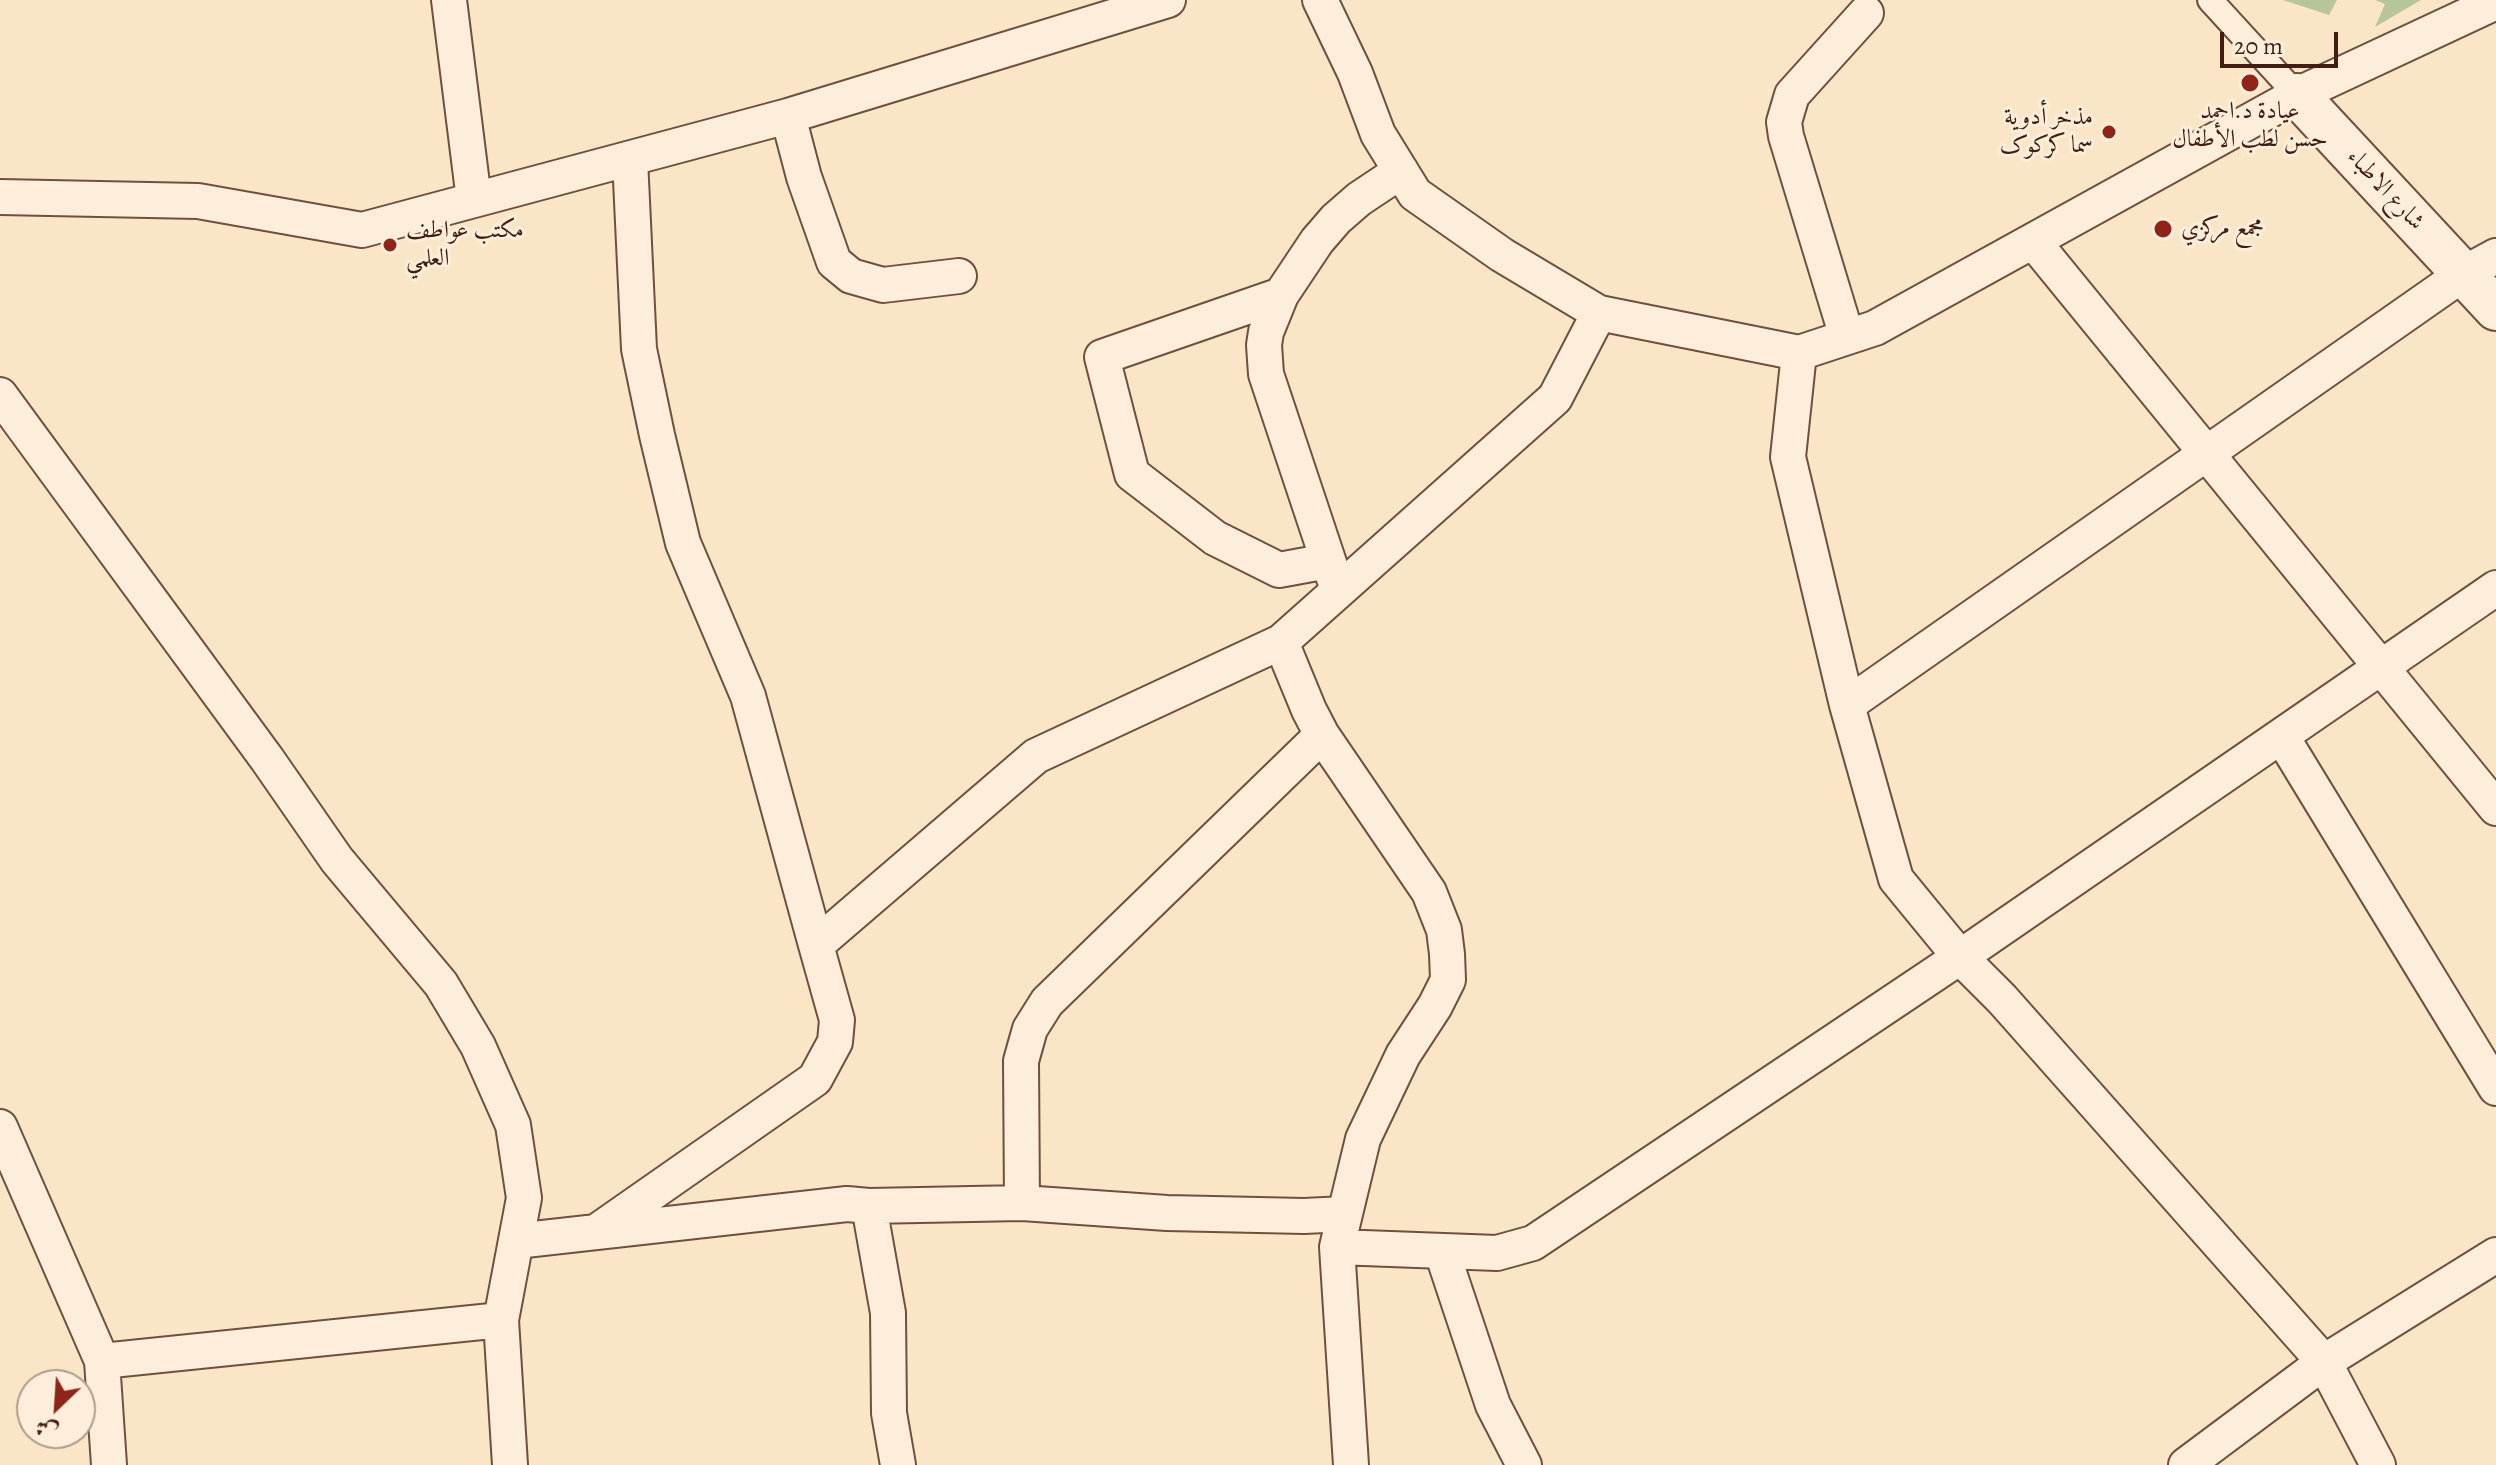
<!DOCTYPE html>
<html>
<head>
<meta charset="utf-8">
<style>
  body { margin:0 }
  #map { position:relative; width:2496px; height:1465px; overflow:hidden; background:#fae5c6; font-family:Alegreya,Amiri,serif }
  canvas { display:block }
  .north { position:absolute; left:16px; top:1369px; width:80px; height:80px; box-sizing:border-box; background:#fceeda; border:2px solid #b19b8a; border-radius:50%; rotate:205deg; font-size:22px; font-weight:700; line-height:32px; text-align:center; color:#411e11 }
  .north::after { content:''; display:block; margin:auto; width:28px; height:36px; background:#8f2418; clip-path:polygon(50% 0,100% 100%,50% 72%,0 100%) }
  .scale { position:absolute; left:2220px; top:32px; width:118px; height:36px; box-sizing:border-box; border:4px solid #411e11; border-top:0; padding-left:10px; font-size:24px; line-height:28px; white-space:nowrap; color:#411e11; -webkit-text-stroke:6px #fceeda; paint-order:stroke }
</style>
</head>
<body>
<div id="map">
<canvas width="2496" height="1465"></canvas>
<div class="north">ش</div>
<div class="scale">20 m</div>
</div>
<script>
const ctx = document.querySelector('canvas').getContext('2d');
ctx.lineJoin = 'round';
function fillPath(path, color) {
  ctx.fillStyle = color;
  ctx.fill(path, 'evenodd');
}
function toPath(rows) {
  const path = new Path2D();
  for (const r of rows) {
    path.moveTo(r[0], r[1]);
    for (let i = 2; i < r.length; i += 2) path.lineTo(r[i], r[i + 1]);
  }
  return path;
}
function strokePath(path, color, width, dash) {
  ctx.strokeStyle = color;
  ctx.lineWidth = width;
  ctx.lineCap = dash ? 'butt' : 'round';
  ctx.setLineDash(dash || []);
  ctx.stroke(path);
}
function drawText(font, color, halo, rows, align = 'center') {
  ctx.font = font + ' Alegreya,Amiri,serif';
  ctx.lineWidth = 6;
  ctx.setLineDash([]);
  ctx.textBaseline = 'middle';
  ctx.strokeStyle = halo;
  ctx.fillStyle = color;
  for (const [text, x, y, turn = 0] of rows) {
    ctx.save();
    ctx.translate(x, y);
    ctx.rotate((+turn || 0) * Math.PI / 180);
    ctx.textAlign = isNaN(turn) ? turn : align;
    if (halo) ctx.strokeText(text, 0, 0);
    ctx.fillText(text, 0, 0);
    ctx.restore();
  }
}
fillPath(toPath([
  [2283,0,2337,0,2329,15],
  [2375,0,2421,0,2375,27,2385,4]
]), '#b7c69a');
const pedestrian = toPath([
  [2210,0,2297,95]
]);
const minor = toPath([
  [449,0,474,200],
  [1320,0,1355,73,1378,134,1415,194,1502,255,1599,313,1799,353,1875,328,2297,95,2496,2],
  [788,116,804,177,834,262,851,276,883,285,959,276],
  [630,159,639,349,657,435,683,543,748,696,816,945],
  [0,197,198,201,362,230,788,116,1168,0],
  [2033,241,2496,808],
  [1281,295,1102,357,1132,474,1215,538,1279,570,1328,561],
  [1847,337,1786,136,1784,122,1792,95,1866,13],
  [1799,353,1788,457,1847,705,1896,879,1960,957,2002,999,2324,1362,2378,1465],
  [0,395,267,759,337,860,441,984,478,1046,513,1125,524,1198,501,1320],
  [1335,581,1266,374,1264,345,1266,332,1281,295,1317,241,1336,219,1359,199,1401,171],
  [1847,705,2463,274,2496,256],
  [2282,737,2496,1088],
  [0,1127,102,1361,109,1465],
  [1022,1203,1021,1061,1030,1029,1047,1002,1322,735],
  [869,1206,1022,1203,1167,1213,1304,1216,1345,1214],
  [596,1232,815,1079,835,1042,837,1020,816,945,1036,756,1281,642],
  [516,1241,847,1204,869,1206,888,1313,889,1413,898,1465],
  [1337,1247,1497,1253,1533,1243,1960,957,2496,588],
  [1442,1252,1493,1405,1524,1465],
  [102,1361,501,1320,510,1465],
  [1351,1465,1337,1247,1363,1139,1403,1055,1435,1006,1448,980,1447,954,1444,930,1429,892,1322,735,1309,710,1281,642,1555,398,1599,313],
  [2186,1465,2324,1362,2496,1255]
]);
const tertiary = toPath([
  [2297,95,2496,309]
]);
strokePath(pedestrian, '#6f503e', 28);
strokePath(minor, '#6f503e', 38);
strokePath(tertiary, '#6f503e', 46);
strokePath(pedestrian, '#fceeda', 24);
strokePath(minor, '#fceeda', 34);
strokePath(tertiary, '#fceeda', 42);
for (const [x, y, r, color] of [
  [2250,83,10,"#8f2418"],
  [2109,132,8,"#8f2418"],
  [2163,229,10,"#8f2418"],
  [390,245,8,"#8f2418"]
]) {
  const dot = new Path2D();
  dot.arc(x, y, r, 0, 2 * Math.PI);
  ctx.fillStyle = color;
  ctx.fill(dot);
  strokePath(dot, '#fceeda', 3);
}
drawText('24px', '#411e11', '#fceeda', [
  ["عيادة د.احمد",2250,112,"center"],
  ["حسن لطب الأطفال",2250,140,"center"],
  ["مذخر أدویة",2093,118,"right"],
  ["سما کرکوک",2093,146,"right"],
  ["مجمع مركزي",2181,229],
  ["مكتب عواطف",406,231],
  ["العلمي",406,259]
], 'left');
drawText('24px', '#411e11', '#fceeda', [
  ["شارع الاطباء",2385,190,47]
]);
</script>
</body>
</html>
